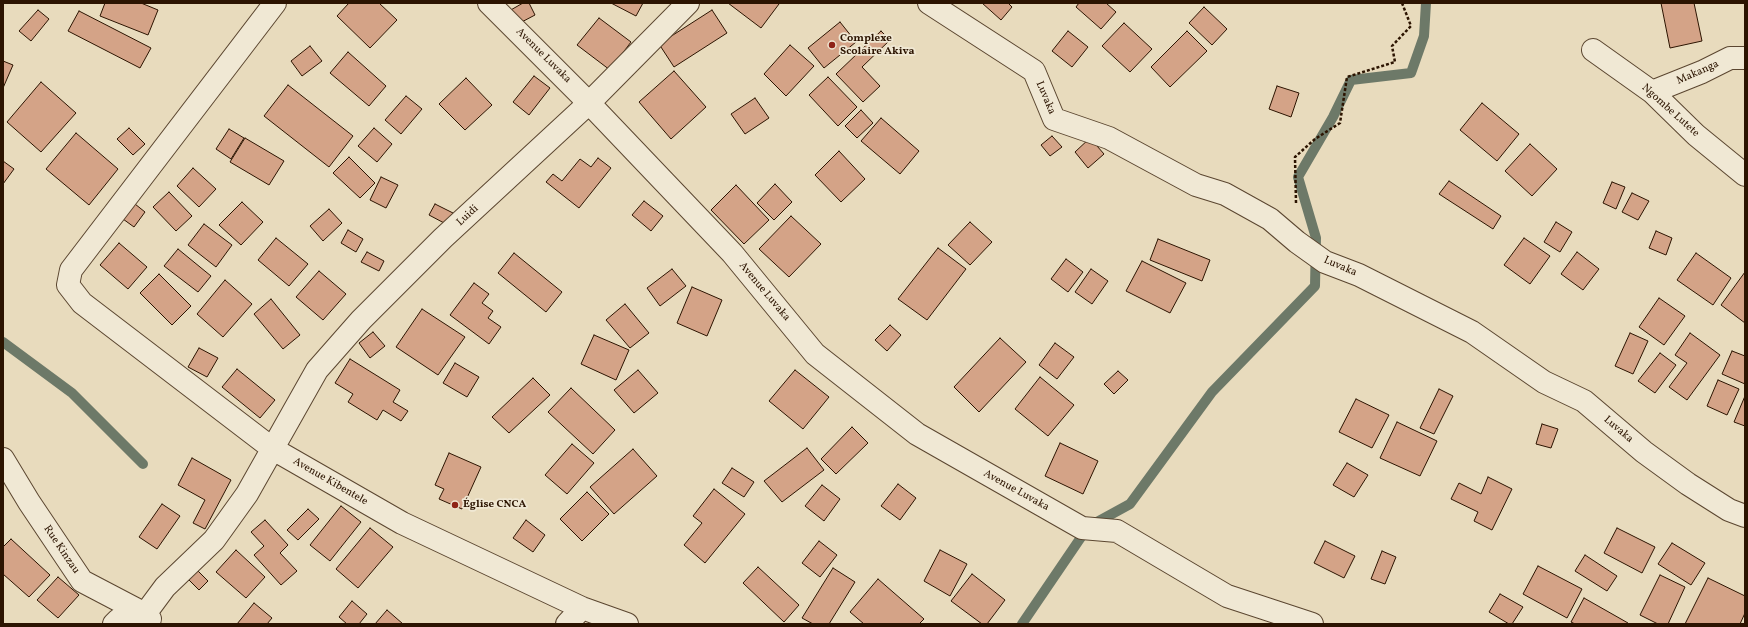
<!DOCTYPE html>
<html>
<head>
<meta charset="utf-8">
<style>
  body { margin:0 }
  #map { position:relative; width:1748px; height:627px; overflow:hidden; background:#e8dbbd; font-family:Vollkorn,serif }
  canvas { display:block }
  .frame { position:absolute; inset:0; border:4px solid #2c1401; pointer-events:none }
</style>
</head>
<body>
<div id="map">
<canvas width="1748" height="627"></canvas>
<div class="frame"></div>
</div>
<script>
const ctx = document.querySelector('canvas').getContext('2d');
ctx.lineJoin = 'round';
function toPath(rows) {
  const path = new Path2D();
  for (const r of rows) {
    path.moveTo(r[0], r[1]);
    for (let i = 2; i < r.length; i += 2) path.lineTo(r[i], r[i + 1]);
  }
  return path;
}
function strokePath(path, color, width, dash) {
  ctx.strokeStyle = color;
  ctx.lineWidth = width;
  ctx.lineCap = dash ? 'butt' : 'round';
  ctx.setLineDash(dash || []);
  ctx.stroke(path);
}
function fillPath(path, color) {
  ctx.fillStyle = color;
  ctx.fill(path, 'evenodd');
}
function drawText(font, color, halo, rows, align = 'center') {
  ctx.font = font + ' Vollkorn,serif';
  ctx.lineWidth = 3.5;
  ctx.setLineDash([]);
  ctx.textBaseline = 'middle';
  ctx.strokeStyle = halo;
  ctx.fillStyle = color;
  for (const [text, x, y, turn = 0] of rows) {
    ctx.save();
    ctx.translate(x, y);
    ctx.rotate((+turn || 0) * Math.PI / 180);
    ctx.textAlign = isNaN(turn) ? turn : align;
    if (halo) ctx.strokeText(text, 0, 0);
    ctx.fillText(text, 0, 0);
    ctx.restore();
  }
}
strokePath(toPath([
  [3,342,72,393,143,464],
  [1022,624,1088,527,1130,504,1212,392,1315,286,1316,238,1298,177,1333,117,1351,80,1411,73,1424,36,1426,3]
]), '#6d7968', 10);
const building = toPath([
  [105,3,141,3,158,10,148,35,100,16,105,3],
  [349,3,379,3,397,20,370,48,337,16,349,3],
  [523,3,529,3,535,15,516,25,509,11,523,3],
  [611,3,643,3,636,16,611,3],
  [728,3,777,3,779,4,761,28,728,3],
  [982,3,1008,3,1012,7,1001,20,982,3],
  [1079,3,1106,3,1116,12,1101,29,1076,7,1079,3],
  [1661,3,1694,3,1702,41,1670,48,1661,3],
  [1204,7,1227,29,1212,45,1189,23,1204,7],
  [38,10,49,19,31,41,19,31,38,10],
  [712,10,727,33,674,67,659,44,712,10],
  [79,11,151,48,140,68,68,31,79,11],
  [599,18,631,42,610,70,577,45,599,18],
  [840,22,856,42,824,68,808,48,840,22],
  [1124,23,1152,49,1130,72,1102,46,1124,23],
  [881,31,890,40,862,67,880,86,863,102,836,74,881,31],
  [1068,31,1088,47,1072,67,1052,51,1068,31],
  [1187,31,1207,51,1170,87,1151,67,1187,31],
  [790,45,814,66,786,96,764,74,790,45],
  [310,46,322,61,302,76,291,61,310,46],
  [348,52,386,86,369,106,330,73,348,52],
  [3,61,13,65,3,88,3,61],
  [674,71,706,107,671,139,639,102,674,71],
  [534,76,550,88,529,115,513,102,534,76],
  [828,77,857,107,838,126,809,95,828,77],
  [466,78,492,105,465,130,439,104,466,78],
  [41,82,76,113,41,152,7,122,41,82],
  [288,85,353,136,329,167,264,116,288,85],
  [1277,86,1299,93,1291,117,1269,109,1277,86],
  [406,96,422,109,401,134,385,120,406,96],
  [755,98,769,118,745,134,731,114,755,98],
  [1482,103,1519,134,1497,161,1460,130,1482,103],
  [861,110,873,123,857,138,845,126,861,110],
  [881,118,919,151,900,174,861,141,881,118],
  [129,128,145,144,133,155,117,139,129,128],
  [374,128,392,144,377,162,358,146,374,128],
  [229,129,244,138,231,159,216,149,229,129],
  [76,133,118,169,89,205,46,169,76,133],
  [1052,136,1062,147,1050,156,1041,145,1052,136],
  [245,138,284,161,269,185,230,162,245,138],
  [1090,138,1104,154,1088,168,1075,152,1090,138],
  [1530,144,1557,169,1532,196,1505,171,1530,144],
  [839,151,865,179,841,202,815,175,839,151],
  [349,157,375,183,360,198,333,173,349,157],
  [598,158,611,168,579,208,546,182,553,174,562,181,580,159,591,167,598,158],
  [3,161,14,169,3,184,3,161],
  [193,168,216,189,199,207,177,186,193,168],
  [381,177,398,185,386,208,370,200,381,177],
  [1449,181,1501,216,1493,229,1439,194,1449,181],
  [1612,182,1625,187,1616,209,1603,203,1612,182],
  [775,184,792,202,774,220,757,203,775,184],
  [736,185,769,220,744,244,711,210,736,185],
  [169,192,192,216,176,231,153,207,169,192],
  [1632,193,1649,201,1638,220,1622,212,1632,193],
  [644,201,663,216,651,231,632,215,644,201],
  [242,202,263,222,241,245,219,225,242,202],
  [135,204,145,212,134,227,123,219,135,204],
  [435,204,453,213,446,224,429,215,435,204],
  [329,209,342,223,323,241,310,226,329,209],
  [791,216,821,244,789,277,759,249,791,216],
  [970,222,992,242,970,265,948,245,970,222],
  [1556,222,1572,232,1560,252,1544,242,1556,222],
  [204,224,232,245,216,267,188,245,204,224],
  [348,230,363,239,356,252,341,243,348,230],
  [1656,231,1672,238,1666,255,1649,248,1656,231],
  [276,238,308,264,289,286,258,260,276,238],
  [1524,238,1550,256,1530,284,1504,265,1524,238],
  [1158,239,1210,260,1202,281,1150,260,1158,239],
  [119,243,147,267,128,289,100,265,119,243],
  [938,248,966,269,927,320,898,299,938,248],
  [178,249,211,276,198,292,164,266,178,249],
  [367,252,384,261,379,271,361,262,367,252],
  [1577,252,1599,269,1583,290,1561,274,1577,252],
  [514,253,562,292,546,312,498,273,514,253],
  [1696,253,1731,278,1713,305,1677,280,1696,253],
  [1066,259,1083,272,1068,292,1051,279,1066,259],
  [1142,261,1186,283,1170,313,1126,291,1142,261],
  [672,269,686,286,660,306,647,288,672,269],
  [1091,269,1108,281,1092,304,1075,292,1091,269],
  [319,271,346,294,323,320,296,297,319,271],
  [1745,272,1745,323,1721,305,1745,272],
  [159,274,191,306,172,325,140,293,159,274],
  [225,280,252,304,223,337,197,314,225,280],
  [474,283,489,294,482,303,493,311,488,318,501,327,489,344,450,315,474,283],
  [692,287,722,300,707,336,677,323,692,287],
  [1659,298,1685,316,1664,345,1639,327,1659,298],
  [271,299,300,335,283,349,254,314,271,299],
  [625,304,649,333,630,348,606,320,625,304],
  [422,309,465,337,438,375,396,347,422,309],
  [890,325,901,335,887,351,875,340,890,325],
  [373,332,385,346,370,358,359,343,373,332],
  [1630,333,1648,341,1633,374,1615,366,1630,333],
  [1690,333,1720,355,1687,400,1669,387,1687,363,1675,355,1690,333],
  [594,335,629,350,616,380,581,364,594,335],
  [1000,338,1026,362,979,412,954,387,1000,338],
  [1055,343,1074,357,1057,379,1039,365,1055,343],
  [199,348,218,358,207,377,188,367,199,348],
  [1732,351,1745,356,1745,384,1722,374,1732,351],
  [1660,353,1676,365,1655,393,1638,381,1660,353],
  [350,359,400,390,393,402,408,411,401,421,383,410,377,420,348,402,353,394,335,383,350,359],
  [455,363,479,377,467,397,443,383,455,363],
  [237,369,275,400,260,418,222,387,237,369],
  [638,370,658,393,634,413,614,390,638,370],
  [795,370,829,397,803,429,769,401,795,370],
  [1118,371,1128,380,1114,394,1104,384,1118,371],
  [1040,377,1074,405,1048,436,1015,409,1040,377],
  [533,378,550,395,509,433,492,417,533,378],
  [1718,380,1739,389,1727,415,1707,406,1718,380],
  [571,388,615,430,593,454,548,412,571,388],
  [1439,389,1453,396,1434,434,1420,428,1439,389],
  [1745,396,1745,426,1734,422,1745,396],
  [1356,399,1389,415,1372,448,1339,432,1356,399],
  [1397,422,1437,441,1420,476,1380,458,1397,422],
  [1542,424,1558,429,1551,448,1536,444,1542,424],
  [852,427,868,443,836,474,821,459,852,427],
  [1060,443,1098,461,1083,494,1045,476,1060,443],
  [572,444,594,463,567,494,545,475,572,444],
  [807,448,824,470,782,502,764,481,807,448],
  [633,449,657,476,614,514,590,487,633,449],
  [449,453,481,467,462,509,439,499,444,489,435,485,449,453],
  [192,458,231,480,205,529,193,523,205,500,178,485,192,458],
  [1347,463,1368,475,1354,497,1333,485,1347,463],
  [732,468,754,482,744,497,722,483,732,468],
  [1488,477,1512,489,1492,530,1474,521,1478,512,1451,499,1459,483,1481,494,1488,477],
  [898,484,916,498,900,520,881,506,898,484],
  [822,485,840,499,824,521,805,506,822,485],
  [714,489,745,514,705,563,684,545,702,523,693,516,714,489],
  [587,492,609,514,582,541,560,519,587,492],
  [162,504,180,516,157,549,139,537,162,504],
  [341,506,361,522,330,561,310,545,341,506],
  [308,509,319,519,298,540,287,530,308,509],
  [265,520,288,545,280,553,297,571,281,585,254,555,264,546,251,532,265,520],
  [526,520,545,535,533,552,513,538,526,520],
  [370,528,393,547,358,588,336,569,370,528],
  [1617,528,1655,547,1642,573,1604,553,1617,528],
  [11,539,50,575,29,597,3,574,3,547,11,539],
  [819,541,837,555,820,577,802,563,819,541],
  [1325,541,1355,556,1344,578,1314,563,1325,541],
  [1672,543,1705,563,1691,585,1658,564,1672,543],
  [236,550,265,577,246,598,216,572,236,550],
  [940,550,967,564,950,596,924,581,940,550],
  [1382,551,1396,557,1385,584,1371,579,1382,551],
  [1585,555,1617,576,1607,591,1575,571,1585,555],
  [1538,566,1582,589,1567,618,1523,594,1538,566],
  [758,567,799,605,784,622,743,583,758,567],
  [833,568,855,582,829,624,813,624,802,618,833,568],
  [198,571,208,581,199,590,189,580,198,571],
  [972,574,1005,600,987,624,982,624,951,601,972,574],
  [1660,575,1685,587,1668,624,1658,624,1640,615,1660,575],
  [58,577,79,595,58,618,37,600,58,577],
  [1708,578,1745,596,1745,613,1740,624,1685,624,1708,578],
  [878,579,924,619,919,624,864,624,850,612,878,579],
  [1500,594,1523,607,1512,624,1509,624,1489,612,1500,594],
  [1584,598,1628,623,1627,624,1575,624,1571,622,1584,598],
  [352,601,367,614,359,624,347,624,339,617,352,601],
  [254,603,272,618,267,624,237,624,254,603],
  [387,610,403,624,375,624,387,610]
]);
fillPath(building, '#d4a387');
strokePath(building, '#2c1401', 1);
const street = toPath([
  [275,3,71,270,68,285,82,303,273,449,402,523,582,608,627,624],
  [489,3,589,103,732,253,815,354,917,434,1082,528,1117,531,1227,596,1312,624],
  [929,3,1034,71,1054,119,1109,138,1196,185,1225,194,1270,219,1297,242,1325,262,1359,275,1472,332,1544,382,1584,401,1644,452,1688,484,1729,510,1745,516],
  [1593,50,1652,92,1696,135,1745,175],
  [1652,92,1702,72,1730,58,1745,58],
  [3,459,29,502,82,581,145,614,150,619],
  [114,624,118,620,145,614,165,587,214,540,247,494,317,370,361,320,443,238,589,103,688,3],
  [567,624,582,608]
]);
strokePath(street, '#5b4630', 24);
strokePath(toPath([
  [1296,203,1295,157,1315,139,1340,123,1347,77,1395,62,1392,46,1411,26,1402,3]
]), '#2c1401', 2.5, [3, 2]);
strokePath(street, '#f0e8d4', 22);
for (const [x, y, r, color] of [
  [832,45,4,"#8f2418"],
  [455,505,4,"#8f2418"]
]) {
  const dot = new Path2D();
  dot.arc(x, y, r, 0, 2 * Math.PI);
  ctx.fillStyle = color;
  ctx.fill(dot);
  strokePath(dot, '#f0e8d4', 1.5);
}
drawText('bold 11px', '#2c1401', '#f0e8d4', [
  ["Complexe",840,39],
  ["Scolaire Akiva",840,52],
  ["Église CNCA",463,505]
], 'left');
drawText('11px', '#2c1401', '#f0e8d4', [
  ["Avenue Luvaka",543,56,45],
  ["Makanga",1698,73,-24],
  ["Luvaka",1045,98,67],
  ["Ngombe Lutete",1670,111,42],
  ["Luidi",468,216,-43],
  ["Luvaka",1340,267,23],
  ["Avenue Luvaka",764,292,50],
  ["Luvaka",1618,430,40],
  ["Avenue Kibentele",330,482,30],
  ["Avenue Luvaka",1016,491,29],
  ["Rue Kinzau",61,550,56]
]);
</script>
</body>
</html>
